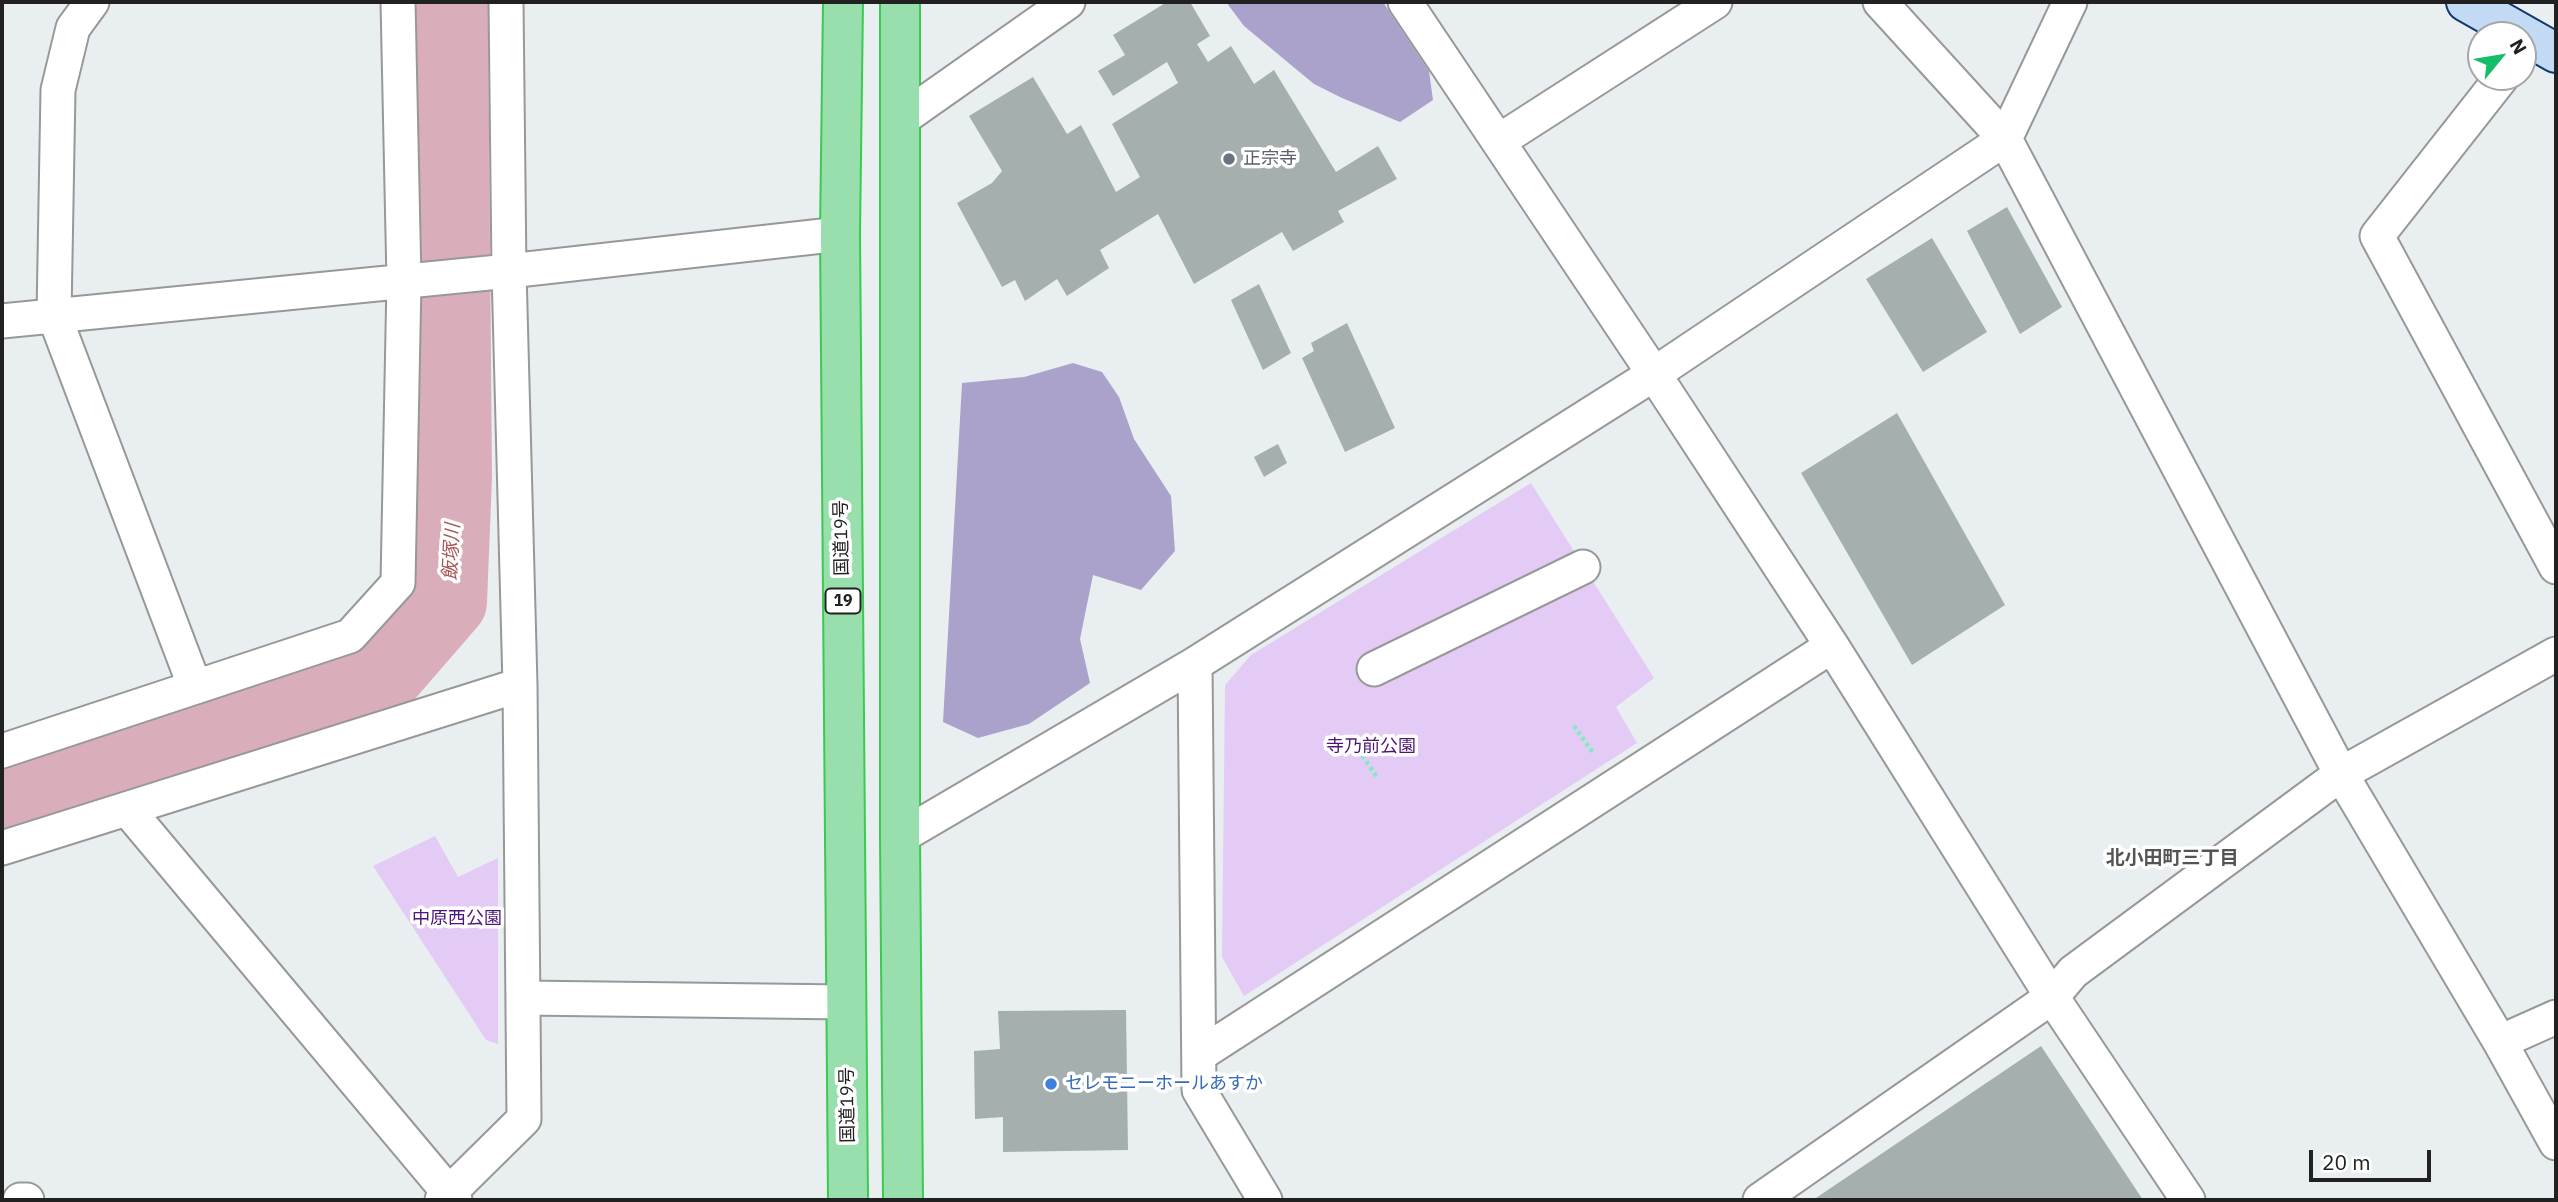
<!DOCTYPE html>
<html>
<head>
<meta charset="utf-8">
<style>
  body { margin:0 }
  #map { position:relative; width:2558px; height:1202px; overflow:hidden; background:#e9eff0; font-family:"IBM Plex Sans",sans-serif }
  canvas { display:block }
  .frame { position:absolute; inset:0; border:4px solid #212121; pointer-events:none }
  .north { position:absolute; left:2467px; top:21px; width:70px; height:70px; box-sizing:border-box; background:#fff; border:2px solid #a6a6a6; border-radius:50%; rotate:60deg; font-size:19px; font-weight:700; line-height:28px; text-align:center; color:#212121 }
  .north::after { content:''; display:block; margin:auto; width:24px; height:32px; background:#14bd67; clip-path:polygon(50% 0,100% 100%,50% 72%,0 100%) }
  .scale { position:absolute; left:2309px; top:1150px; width:122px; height:32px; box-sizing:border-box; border:4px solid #212121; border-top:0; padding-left:9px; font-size:21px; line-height:24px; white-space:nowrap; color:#212121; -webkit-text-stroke:5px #fff; paint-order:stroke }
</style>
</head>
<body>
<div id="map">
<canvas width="2558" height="1202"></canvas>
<div class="frame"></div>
<div class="north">N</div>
<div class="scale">20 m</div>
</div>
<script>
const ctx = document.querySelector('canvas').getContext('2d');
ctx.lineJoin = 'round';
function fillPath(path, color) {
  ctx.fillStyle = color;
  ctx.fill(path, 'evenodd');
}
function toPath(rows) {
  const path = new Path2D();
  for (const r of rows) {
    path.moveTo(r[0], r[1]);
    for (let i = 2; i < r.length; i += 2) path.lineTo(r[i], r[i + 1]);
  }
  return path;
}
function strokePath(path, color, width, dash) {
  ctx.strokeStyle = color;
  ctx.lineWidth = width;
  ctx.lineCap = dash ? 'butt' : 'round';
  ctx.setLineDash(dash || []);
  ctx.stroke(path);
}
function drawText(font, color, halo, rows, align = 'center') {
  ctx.font = font + ' "IBM Plex Sans","Noto Sans JP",sans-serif';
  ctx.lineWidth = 7;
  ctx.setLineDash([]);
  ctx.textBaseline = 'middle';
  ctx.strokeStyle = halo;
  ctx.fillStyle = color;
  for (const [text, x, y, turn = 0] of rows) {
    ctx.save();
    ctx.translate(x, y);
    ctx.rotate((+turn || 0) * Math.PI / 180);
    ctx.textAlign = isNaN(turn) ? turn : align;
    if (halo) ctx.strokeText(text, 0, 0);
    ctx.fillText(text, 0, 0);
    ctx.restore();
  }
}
fillPath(toPath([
  [1226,2,1383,2,1429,71,1433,100,1400,122,1342,98,1314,84,1244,26],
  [1073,363,1102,372,1119,397,1134,439,1171,496,1175,551,1141,590,1093,575,1080,639,1090,683,1029,724,978,738,943,722,962,383,1024,377]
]), '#aaa2cb');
fillPath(toPath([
  [1531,483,1654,678,1616,707,1637,743,1244,996,1222,957,1225,685,1251,655],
  [435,836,458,877,498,858,498,1044,486,1040,373,866]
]), '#e3cbf5');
strokePath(toPath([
  [2,793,385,677,450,602,455,477,451,2]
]), '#d9aeba', 74);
fillPath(toPath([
  [1167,2,1190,2,1210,36,1197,44,1208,62,1231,46,1254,84,1274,70,1336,172,1378,146,1397,179,1338,211,1344,222,1293,251,1282,232,1194,284,1158,214,1100,250,1109,268,1067,296,1057,279,1025,301,1015,280,1002,287,957,203,992,183,1002,171,969,116,1033,77,1067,134,1081,125,1116,192,1140,177,1112,124,1178,83,1167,62,1113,96,1098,71,1125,55,1113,35],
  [2007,207,2062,307,2020,334,1967,231],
  [1932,238,1987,332,1923,372,1866,279],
  [1259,284,1291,353,1263,370,1231,300],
  [1347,323,1395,428,1345,452,1302,358,1314,351,1311,343],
  [1897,413,2005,605,1912,665,1801,473],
  [1278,444,1287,463,1264,477,1254,457],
  [1126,1010,1128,1150,1003,1152,1003,1117,975,1119,974,1051,1000,1049,998,1011],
  [2041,1046,2143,1200,1813,1200]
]), '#a4afae');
const street = toPath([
  [92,2,73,28,58,90,54,315,195,687],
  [1405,2,1654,374,1832,646,2052,997,2188,1200],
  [1880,2,2005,139,2341,774,2500,1042,2556,1143],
  [2502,77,2377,236,2556,567],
  [899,121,1068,2],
  [1499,141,1715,2],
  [2,321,509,271,840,234],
  [1195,664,1199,1090,1265,1200],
  [1374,669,1583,567],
  [2,751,350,636,398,583,404,281,398,2],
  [128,810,455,1200],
  [900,837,1195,664,1654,374,2005,139,2070,2],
  [2,848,520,685],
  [523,998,847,1002],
  [2500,1042,2556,1017],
  [1199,1055,1832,646],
  [20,1200,27,1200],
  [442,1200,524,1119,520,685,509,271,506,2],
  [1760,1200,2052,997,2073,972,2341,774,2556,654]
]);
const secondary = toPath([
  [2466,2,2556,53]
]);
const highway = toPath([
  [843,2,840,234,848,1200],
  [900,2,900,837,903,1200]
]);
strokePath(street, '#989898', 37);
strokePath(secondary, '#10376f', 42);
strokePath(highway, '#3aca4f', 42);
strokePath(toPath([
  [1574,726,1594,754],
  [1351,738,1376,776]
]), '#7decbf', 4.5, [3.5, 3.5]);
strokePath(street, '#fff', 33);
strokePath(secondary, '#c3daf4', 38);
strokePath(highway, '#99dfae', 38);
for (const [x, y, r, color] of [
  [1229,159,7,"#6b7280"],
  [1051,1084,7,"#3f7fe0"]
]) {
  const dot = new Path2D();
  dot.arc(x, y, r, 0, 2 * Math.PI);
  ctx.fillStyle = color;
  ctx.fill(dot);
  strokePath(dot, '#fff', 2.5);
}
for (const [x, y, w] of [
  [843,601,35]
]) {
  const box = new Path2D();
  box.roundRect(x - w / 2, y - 12.5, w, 25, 5);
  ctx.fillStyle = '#fff';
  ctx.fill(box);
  strokePath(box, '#212121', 2);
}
drawText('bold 16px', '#212121', null, [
  ["19",843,601]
]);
drawText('18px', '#5b616d', '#fff', [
  ["正宗寺",1243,159]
], 'left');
drawText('18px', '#212121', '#fff', [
  ["国道19号",842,538,-91],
  ["国道19号",848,1105,-91]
]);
drawText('18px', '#4e1777', '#fff', [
  ["寺乃前公園",1371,747],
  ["中原西公園",457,919]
]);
drawText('18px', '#366cbe', '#fff', [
  ["セレモニーホールあすか",1065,1084]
], 'left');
drawText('italic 19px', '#a85657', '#fff', [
  ["飯塚川",452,552,-87]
]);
drawText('bold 19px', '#545454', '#fff', [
  ["北小田町三丁目",2172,859]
]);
</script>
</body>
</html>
